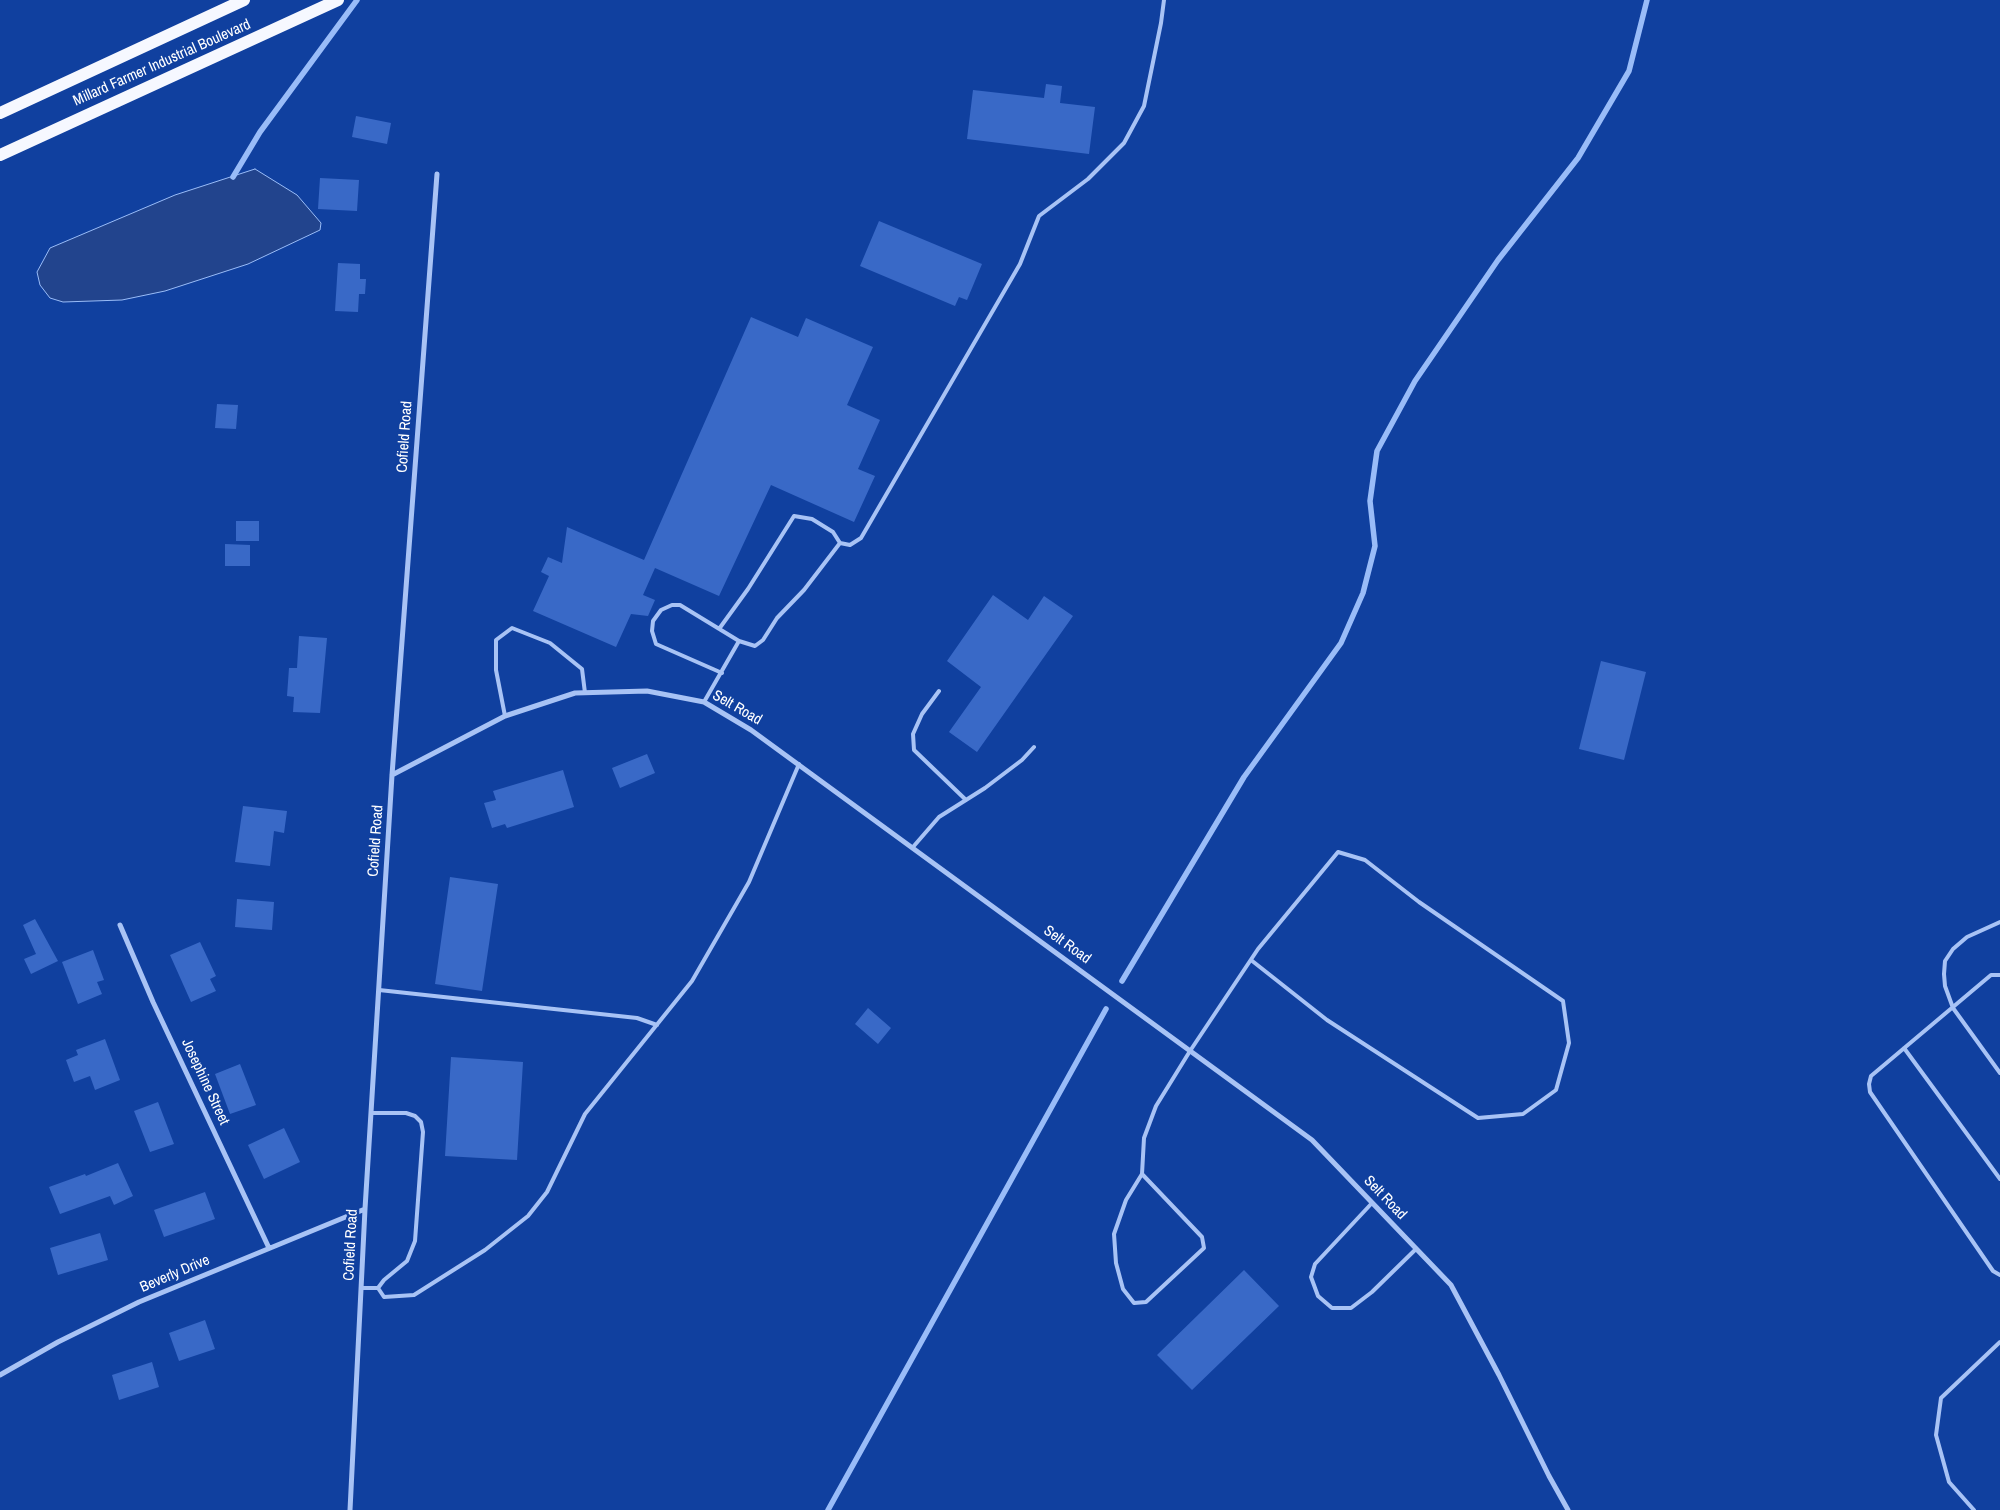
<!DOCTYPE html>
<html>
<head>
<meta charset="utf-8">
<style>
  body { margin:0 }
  canvas { display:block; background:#10409f }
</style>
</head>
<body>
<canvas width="2000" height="1510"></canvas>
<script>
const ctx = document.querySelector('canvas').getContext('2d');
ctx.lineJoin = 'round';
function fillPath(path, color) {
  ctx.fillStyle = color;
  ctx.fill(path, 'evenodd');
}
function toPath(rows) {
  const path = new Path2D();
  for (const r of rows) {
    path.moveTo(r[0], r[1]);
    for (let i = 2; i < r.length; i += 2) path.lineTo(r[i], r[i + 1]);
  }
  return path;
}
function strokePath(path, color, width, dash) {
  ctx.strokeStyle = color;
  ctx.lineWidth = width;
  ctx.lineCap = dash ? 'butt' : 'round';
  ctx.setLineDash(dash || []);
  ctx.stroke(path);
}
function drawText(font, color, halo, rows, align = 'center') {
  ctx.font = font + ' "Archivo Narrow",sans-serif';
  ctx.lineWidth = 5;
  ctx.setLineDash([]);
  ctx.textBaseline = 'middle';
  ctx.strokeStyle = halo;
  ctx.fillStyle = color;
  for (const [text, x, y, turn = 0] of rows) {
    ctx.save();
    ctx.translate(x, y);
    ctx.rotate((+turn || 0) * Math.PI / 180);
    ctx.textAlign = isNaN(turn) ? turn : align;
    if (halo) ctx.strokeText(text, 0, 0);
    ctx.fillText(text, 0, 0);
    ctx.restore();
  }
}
const water = toPath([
  [255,169,297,195,321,223,320,230,248,264,165,291,122,300,63,302,50,298,40,285,37,272,50,248,175,195,255,169]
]);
fillPath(water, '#22448d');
strokePath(water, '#99bcf8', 1);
strokePath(toPath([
  [233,177,260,132,357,0],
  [1122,981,1244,777,1341,643,1363,593,1375,546,1370,501,1377,451,1415,381,1498,260,1578,158,1629,71,1647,0],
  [828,1510,1106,1009]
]), '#99bcf8', 5.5);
fillPath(toPath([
  [1046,84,1062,86,1060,103,1095,107,1089,154,967,139,973,90,1044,98],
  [356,116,391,123,387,144,352,137],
  [320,178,359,180,357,211,318,209],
  [879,221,982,264,967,300,959,297,955,306,860,266],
  [338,263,360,264,360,279,366,279,365,294,359,294,358,312,335,311],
  [751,317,798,337,806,318,873,347,847,405,880,420,858,469,875,476,854,522,771,485,719,596,655,568,643,595,655,600,648,616,631,614,616,647,533,611,549,576,541,572,548,557,562,563,567,527,644,560],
  [217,404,238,405,236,429,215,428],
  [236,521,259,521,259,541,236,541],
  [225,544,250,545,250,566,225,566],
  [993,595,1028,620,1044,596,1073,616,977,752,949,732,981,687,947,661],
  [299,636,327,638,320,713,293,712,294,697,287,696,289,668,297,668],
  [1601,661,1646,672,1624,760,1579,749],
  [647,754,655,773,620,788,612,768],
  [563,770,574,807,507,828,505,824,492,828,484,803,496,800,493,791],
  [243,806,287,811,284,833,274,831,270,866,235,862],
  [450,877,498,884,482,991,435,984],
  [237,899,274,902,272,930,235,927],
  [35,919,58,961,31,974,24,959,36,954,23,925],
  [200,942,216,976,210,979,216,991,191,1002,170,955],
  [93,950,104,980,97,982,102,994,78,1004,62,962],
  [868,1008,891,1028,878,1044,855,1024],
  [105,1039,120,1080,95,1090,90,1076,74,1082,66,1060,78,1055,76,1050],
  [451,1057,523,1062,517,1160,445,1156],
  [240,1064,256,1105,230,1114,215,1074],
  [158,1102,174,1144,150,1152,134,1111],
  [284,1128,300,1162,264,1179,248,1145],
  [118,1163,133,1196,114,1205,110,1196,60,1214,49,1187,85,1174,86,1176],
  [205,1192,215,1219,164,1237,154,1210],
  [100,1233,108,1260,58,1275,50,1248],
  [1244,1270,1279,1306,1192,1390,1157,1355],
  [205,1320,215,1349,179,1361,169,1333],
  [152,1362,159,1387,119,1400,112,1375]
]), '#3969c7');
strokePath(toPath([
  [719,629,748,589,794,516,812,519,833,532,840,543,850,545,861,538,1020,264,1039,216,1088,179,1124,143,1144,106,1161,23,1164,0],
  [722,673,656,644,652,631,653,621,661,610,672,605,680,605,739,641,755,646,763,640,777,618,804,590,840,543],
  [939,691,922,714,913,734,914,750,966,800],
  [704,702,739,641],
  [505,716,496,670,496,640,512,628,550,643,582,669,585,693],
  [913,847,939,817,985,788,1022,760,1034,747],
  [2000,922,1967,937,1953,949,1945,961,1944,974,1945,986,1953,1008,2000,1073],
  [2000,975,1991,975,1871,1076,1869,1084,1870,1092,1993,1271,2000,1275],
  [379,990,637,1018,657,1025],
  [1904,1048,2000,1179],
  [371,1113,406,1113,415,1116,421,1122,423,1132,415,1241,407,1261,384,1280,378,1288],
  [1142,1174,1202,1237,1204,1248,1146,1302,1134,1303,1123,1289,1116,1263,1114,1234,1126,1200,1142,1174,1144,1138,1156,1106,1190,1051,1258,949,1338,852,1365,860,1419,902,1563,1001,1569,1043,1556,1090,1523,1114,1478,1118,1327,1020,1251,960],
  [1372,1203,1315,1264,1311,1277,1318,1296,1332,1308,1351,1308,1372,1292,1416,1249],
  [361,1288,378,1288,384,1297,414,1295,485,1250,528,1216,547,1192,585,1114,692,981,749,882,799,764],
  [1974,1510,1949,1482,1936,1435,1941,1398,2000,1342]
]), '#a8c3f5', 4);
strokePath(toPath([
  [392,775,505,716,575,693,647,691,704,702,751,730,1312,1140,1451,1285,1499,1375,1549,1476,1568,1510],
  [120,925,153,1002,269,1248],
  [0,1375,58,1342,139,1302,365,1209],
  [350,1510,365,1209,392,775,437,174]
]), '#a8c3f5', 5);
strokePath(toPath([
  [0,113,244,0],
  [0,155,338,0]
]), '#f6f8ff', 12);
drawText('15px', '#fff', '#10409f', [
  ["Millard Farmer Industrial Boulevard",162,63,-24],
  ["Cofield Road",405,437,-86],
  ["Selt Road",737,708,30],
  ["Cofield Road",376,841,-86],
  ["Selt Road",1067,945,36],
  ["Josephine Street",205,1082,65],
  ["Selt Road",1385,1198,46],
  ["Cofield Road",351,1245,-87],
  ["Beverly Drive",175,1274,-23]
]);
</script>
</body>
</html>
